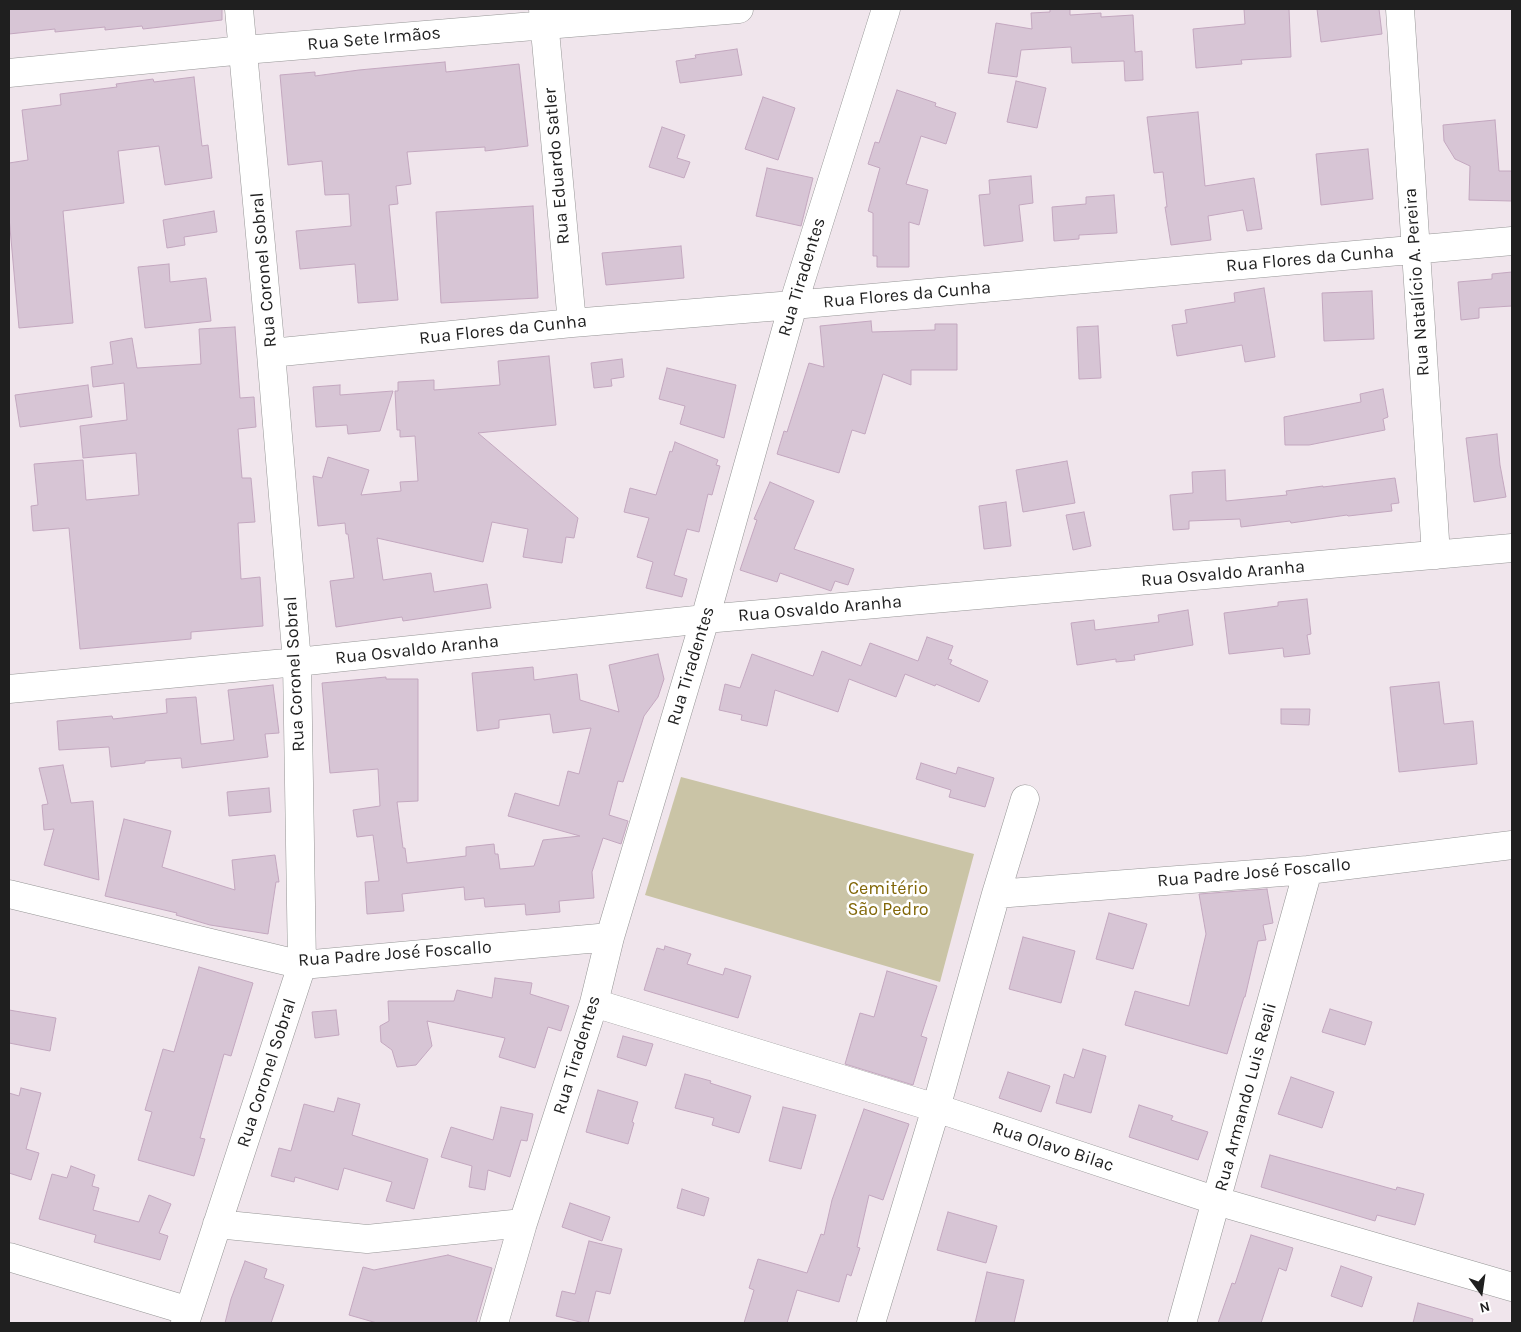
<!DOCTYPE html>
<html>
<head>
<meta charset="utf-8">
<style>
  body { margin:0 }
  #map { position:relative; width:1521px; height:1332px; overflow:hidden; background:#f0e5ec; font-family:Karla,sans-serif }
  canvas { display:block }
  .frame { position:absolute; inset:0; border:10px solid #1f1f1f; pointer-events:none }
  .north { position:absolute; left:1456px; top:1267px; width:50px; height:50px; -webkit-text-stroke:4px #fff; paint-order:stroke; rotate:166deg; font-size:14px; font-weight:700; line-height:20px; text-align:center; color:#1f1f1f }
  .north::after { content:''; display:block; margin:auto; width:18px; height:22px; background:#1f1f1f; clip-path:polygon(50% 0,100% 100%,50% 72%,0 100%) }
</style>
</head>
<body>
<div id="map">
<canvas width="1521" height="1332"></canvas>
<div class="frame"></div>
<div class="north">N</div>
</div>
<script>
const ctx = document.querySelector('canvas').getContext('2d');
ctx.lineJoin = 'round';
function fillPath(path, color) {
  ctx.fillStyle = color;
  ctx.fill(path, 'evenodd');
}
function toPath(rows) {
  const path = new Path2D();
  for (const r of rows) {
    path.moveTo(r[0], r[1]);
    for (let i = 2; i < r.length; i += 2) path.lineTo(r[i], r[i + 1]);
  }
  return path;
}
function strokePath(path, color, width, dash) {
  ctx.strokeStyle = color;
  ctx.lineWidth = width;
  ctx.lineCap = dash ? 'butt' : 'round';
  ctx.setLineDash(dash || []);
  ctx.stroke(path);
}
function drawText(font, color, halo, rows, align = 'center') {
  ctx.font = font + ' Karla,sans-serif';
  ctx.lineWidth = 5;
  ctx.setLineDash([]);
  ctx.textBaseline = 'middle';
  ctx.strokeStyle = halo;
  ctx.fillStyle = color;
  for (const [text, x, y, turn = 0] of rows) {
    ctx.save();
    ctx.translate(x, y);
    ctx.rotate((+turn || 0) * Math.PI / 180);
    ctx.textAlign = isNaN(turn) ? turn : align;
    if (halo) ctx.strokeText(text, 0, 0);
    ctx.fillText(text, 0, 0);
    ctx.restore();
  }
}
fillPath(toPath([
  [681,777,974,854,940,982,645,895]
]), '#cac4a6');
const building = toPath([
  [9,9,222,9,222,20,143,29,142,26,105,30,105,27,55,32,55,29,9,34,9,9],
  [1050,9,1070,9,1070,15,1101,13,1101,17,1133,15,1135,52,1142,51,1143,80,1125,81,1124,61,1072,63,1071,47,1021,50,1017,77,988,73,996,23,1032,29,1031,13,1050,12,1050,9],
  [1244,9,1289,9,1291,57,1241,60,1242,64,1196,68,1193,29,1245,24,1244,9],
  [1317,9,1379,9,1382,34,1321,42,1317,9],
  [737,49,742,75,680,83,676,61,696,58,695,55,737,49],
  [445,62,446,72,519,64,528,146,485,151,485,147,407,152,411,184,396,186,398,204,389,205,398,300,358,303,355,264,300,269,296,231,351,226,349,194,325,195,322,161,288,165,280,75,315,72,315,76,359,70,445,62],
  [194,77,202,146,208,145,212,178,165,185,159,146,118,151,124,203,63,211,73,323,19,328,9,217,9,163,28,160,22,110,61,105,60,94,117,87,116,84,153,79,154,82,194,77],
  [1016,81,1046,88,1037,128,1007,122,1016,81],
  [897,90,936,103,935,106,956,113,946,144,921,136,906,184,928,190,919,225,909,222,909,267,877,267,877,256,873,256,873,213,868,211,880,168,868,164,875,142,879,143,897,90],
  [763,97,795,108,778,160,745,149,763,97],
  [1198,112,1205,186,1254,178,1262,229,1247,231,1243,210,1208,216,1211,240,1171,245,1165,207,1167,207,1163,172,1154,173,1147,117,1198,112],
  [1495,120,1499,171,1512,171,1512,201,1469,200,1470,166,1455,159,1444,141,1443,125,1495,120],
  [662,127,685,135,677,158,690,162,684,178,649,167,662,127],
  [1368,149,1373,199,1321,205,1316,154,1368,149],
  [767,168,813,178,801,226,756,216,767,168],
  [1031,176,1033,203,1019,205,1023,241,984,246,979,195,990,194,989,180,1031,176],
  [1114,195,1117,233,1079,235,1079,239,1054,241,1052,207,1086,204,1086,197,1114,195],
  [533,206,538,298,441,303,436,212,533,206],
  [214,211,217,232,184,237,185,245,167,248,163,220,214,211],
  [681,246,684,278,606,285,602,253,681,246],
  [169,264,170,282,206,278,211,321,145,328,138,267,169,264],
  [1512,272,1512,306,1479,308,1479,318,1461,320,1458,282,1492,279,1492,274,1512,272],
  [1264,288,1275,357,1245,362,1242,345,1177,356,1172,325,1187,323,1185,310,1235,302,1234,293,1264,288],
  [1372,291,1374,339,1324,341,1322,293,1372,291],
  [871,321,872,332,935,330,935,324,957,324,957,370,911,370,911,385,883,374,865,434,852,430,839,473,777,454,784,431,787,432,809,363,824,367,820,326,871,321],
  [1098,326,1101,378,1079,379,1077,327,1098,326],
  [235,327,240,398,254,397,256,427,238,429,242,478,251,478,255,522,238,523,241,579,260,577,263,626,191,632,191,639,80,649,69,528,33,531,31,506,38,505,34,464,83,460,86,500,139,495,136,453,83,458,80,426,127,420,124,383,93,387,91,367,113,364,110,342,132,338,137,368,201,364,199,329,235,327],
  [549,356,556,425,478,433,578,518,574,538,566,537,562,563,523,557,528,529,492,522,483,562,377,538,383,580,431,573,434,592,487,584,491,608,403,621,402,617,336,627,330,581,354,578,348,534,346,534,345,523,318,526,313,476,322,478,328,457,369,470,361,495,401,491,400,482,418,481,415,436,400,437,400,430,397,430,395,391,398,391,398,382,434,380,434,390,500,385,498,361,549,356],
  [622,359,624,377,611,379,612,386,594,388,591,363,622,359],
  [667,368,736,385,724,438,680,424,685,406,659,399,667,368],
  [88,385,92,417,20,427,15,395,88,385],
  [340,385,340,395,393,391,380,431,348,434,347,425,316,427,313,387,340,385],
  [1383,389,1388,417,1383,419,1385,430,1309,445,1285,445,1284,417,1361,402,1360,394,1383,389],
  [1497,434,1500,465,1506,497,1474,502,1466,438,1497,434],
  [675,442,718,460,716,465,720,466,712,495,708,494,699,532,687,529,674,575,687,579,682,597,646,588,653,562,637,557,649,518,624,512,630,488,656,495,670,451,672,452,675,442],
  [1067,461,1075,503,1023,512,1016,470,1067,461],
  [1225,470,1226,501,1287,495,1286,491,1323,486,1323,487,1395,478,1399,503,1391,504,1392,511,1348,516,1347,515,1291,523,1290,521,1241,527,1240,519,1189,521,1189,529,1173,530,1170,495,1193,493,1192,472,1225,470],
  [770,482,814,501,794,549,854,569,848,585,835,581,831,591,780,573,777,582,740,570,757,520,754,519,770,482],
  [1006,502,1011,546,984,549,979,506,1006,502],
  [1084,512,1091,546,1073,550,1066,515,1084,512],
  [1307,599,1311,634,1307,635,1310,654,1284,657,1283,648,1229,654,1224,613,1278,606,1278,602,1307,599],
  [1188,610,1193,645,1134,655,1135,660,1116,662,1116,659,1077,665,1071,623,1094,620,1095,630,1159,622,1158,615,1188,610],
  [927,637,953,646,948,659,952,660,950,664,988,681,979,702,936,684,935,686,905,674,896,697,849,679,838,712,775,690,767,726,741,720,742,715,719,710,725,684,740,688,752,654,813,676,822,651,861,666,870,643,918,661,927,637],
  [658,654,664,679,658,697,644,716,623,782,618,781,609,815,628,821,621,844,603,838,592,872,594,898,559,901,560,912,526,915,525,904,485,907,484,898,465,900,464,887,402,894,404,911,367,914,365,882,379,881,373,835,357,837,353,810,380,806,378,769,330,773,322,683,386,677,386,679,418,679,418,801,397,802,403,848,405,848,407,863,466,856,466,847,494,844,495,854,498,854,500,869,534,866,543,840,580,836,508,816,515,793,559,806,568,771,579,774,591,728,553,733,550,714,499,720,499,728,477,731,472,673,533,667,534,680,577,674,580,700,619,712,609,665,658,654],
  [1439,682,1444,724,1473,721,1477,764,1399,772,1390,687,1439,682],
  [273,685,279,733,265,734,268,757,182,768,181,758,145,761,145,763,111,767,109,747,59,750,57,721,112,716,113,719,167,713,166,699,196,697,201,744,234,740,228,690,273,685],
  [1281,709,1310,709,1309,725,1281,724,1281,709],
  [921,763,956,774,958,767,994,778,985,807,949,797,951,790,916,779,921,763],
  [63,765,71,803,93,801,99,880,44,865,54,829,44,830,42,805,48,804,39,768,63,765],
  [269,788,271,812,229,816,227,792,269,788],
  [124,819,171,831,162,867,235,890,232,860,275,855,279,882,276,882,268,934,210,925,176,915,177,913,105,896,124,819],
  [1267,889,1273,923,1263,925,1266,940,1258,941,1245,997,1244,997,1227,1054,1125,1025,1135,991,1189,1006,1206,934,1199,894,1267,889],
  [1109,913,1147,924,1133,969,1096,959,1109,913],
  [1023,937,1075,951,1061,1003,1009,989,1023,937],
  [665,946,691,954,687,964,723,975,725,968,751,976,738,1018,644,990,657,948,664,950,665,946],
  [199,967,253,983,231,1056,224,1054,200,1138,205,1139,194,1176,138,1160,152,1112,145,1110,163,1049,174,1052,199,967],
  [887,971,937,986,921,1036,927,1038,913,1085,845,1064,860,1013,874,1017,887,971],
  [495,978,532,983,530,994,569,1006,561,1031,548,1027,535,1068,499,1057,505,1038,427,1021,432,1046,416,1065,397,1067,392,1050,381,1042,380,1026,389,1021,388,1001,454,1001,457,990,492,998,495,978],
  [1330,1009,1372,1022,1365,1045,1322,1032,1330,1009],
  [9,1010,56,1018,50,1051,9,1043,9,1010],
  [336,1010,339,1035,315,1038,312,1012,336,1010],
  [623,1036,653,1044,646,1066,617,1057,623,1036],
  [1083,1049,1106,1056,1091,1113,1056,1103,1064,1074,1074,1078,1083,1049],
  [1008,1072,1050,1086,1041,1112,999,1098,1008,1072],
  [685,1074,711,1081,710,1083,751,1096,739,1133,712,1125,714,1118,675,1108,685,1074],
  [1291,1077,1334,1092,1322,1128,1278,1114,1291,1077],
  [21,1088,41,1093,26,1149,39,1153,31,1180,9,1173,9,1093,19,1096,21,1088],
  [598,1090,638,1102,632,1122,634,1123,628,1144,586,1132,598,1090],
  [338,1098,360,1104,352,1135,428,1159,414,1209,386,1201,392,1182,344,1168,338,1190,295,1177,294,1182,271,1176,279,1148,291,1151,304,1104,334,1112,338,1098],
  [1139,1105,1173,1116,1171,1120,1208,1132,1198,1160,1129,1137,1139,1105],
  [501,1107,533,1114,527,1141,521,1140,510,1177,488,1170,485,1190,469,1187,472,1166,441,1157,451,1127,493,1140,501,1107],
  [783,1107,816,1115,801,1169,769,1161,783,1107],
  [864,1109,909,1124,883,1200,869,1195,857,1247,860,1248,851,1276,847,1274,839,1302,797,1290,787,1323,744,1323,754,1290,749,1288,758,1259,807,1273,821,1234,824,1235,832,1200,864,1109],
  [1270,1155,1396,1190,1397,1187,1424,1194,1415,1225,1377,1215,1375,1221,1261,1187,1270,1155],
  [71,1166,95,1175,92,1186,99,1188,93,1210,139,1222,149,1195,171,1204,159,1233,168,1236,160,1260,94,1242,96,1235,39,1219,52,1174,67,1178,71,1166],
  [682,1189,709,1198,704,1216,677,1208,682,1189],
  [570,1203,610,1217,602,1241,562,1227,570,1203],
  [948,1212,997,1226,986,1263,937,1250,948,1212],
  [1251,1235,1293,1248,1286,1271,1279,1268,1261,1323,1218,1323,1232,1283,1235,1284,1251,1235],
  [589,1241,622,1249,610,1294,596,1291,588,1323,584,1323,556,1316,562,1291,575,1294,589,1241],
  [448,1255,492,1268,476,1323,377,1323,349,1315,363,1267,374,1270,448,1255],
  [245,1261,267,1269,264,1278,284,1285,271,1323,225,1323,231,1299,245,1261],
  [1341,1266,1372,1277,1362,1307,1331,1296,1341,1266],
  [987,1272,1024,1280,1014,1323,975,1323,987,1272],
  [1418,1303,1473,1319,1472,1323,1413,1323,1418,1303]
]);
fillPath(building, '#d7c5d5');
strokePath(building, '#c3a7bf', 1);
const minor = toPath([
  [543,9,572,323],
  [1400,9,1436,555],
  [9,73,244,50,739,9],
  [271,353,572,323,793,305,1512,241],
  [9,689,297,662,705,619,1512,548],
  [9,894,302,965,610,937],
  [996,894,1308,870,1512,845],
  [594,1003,936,1108,1217,1201,1512,1287],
  [217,1224,367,1239,523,1223],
  [9,1257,189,1311],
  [185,1323,302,965,297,662,271,353,239,9],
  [494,1323,523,1223,594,1003,610,937,705,619,793,305,886,9],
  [871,1323,936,1108,996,894,1025,799],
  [1182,1323,1308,870]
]);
strokePath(minor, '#969696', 29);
strokePath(minor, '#fff', 28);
drawText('18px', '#1f1f1f', '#fff', [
  ["Rua Sete Irmãos",374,39,-5],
  ["Rua Eduardo Satler",557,166,-95],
  ["Rua Flores da Cunha",1310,259,-5],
  ["Rua Coronel Sobral",264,270,-95],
  ["Rua Tiradentes",802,277,-73],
  ["Rua Natalício A. Pereira",1417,282,-94],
  ["Rua Flores da Cunha",907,295,-5],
  ["Rua Flores da Cunha",503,330,-6],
  ["Rua Osvaldo Aranha",1223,574,-5],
  ["Rua Osvaldo Aranha",820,609,-5],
  ["Rua Osvaldo Aranha",417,650,-6],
  ["Rua Tiradentes",691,666,-73],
  ["Rua Coronel Sobral",295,674,-93],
  ["Rua Padre José Foscallo",1254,873,-5],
  ["Rua Padre José Foscallo",395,954,-4],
  ["Rua Tiradentes",577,1055,-73],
  ["Rua Coronel Sobral",267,1073,-72],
  ["Rua Armando Luis Reali",1246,1097,-75],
  ["Rua Olavo Bilac",1053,1147,18]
]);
drawText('18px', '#826708', '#fff', [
  ["Cemitério",888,889],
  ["São Pedro",888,910]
]);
</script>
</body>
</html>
